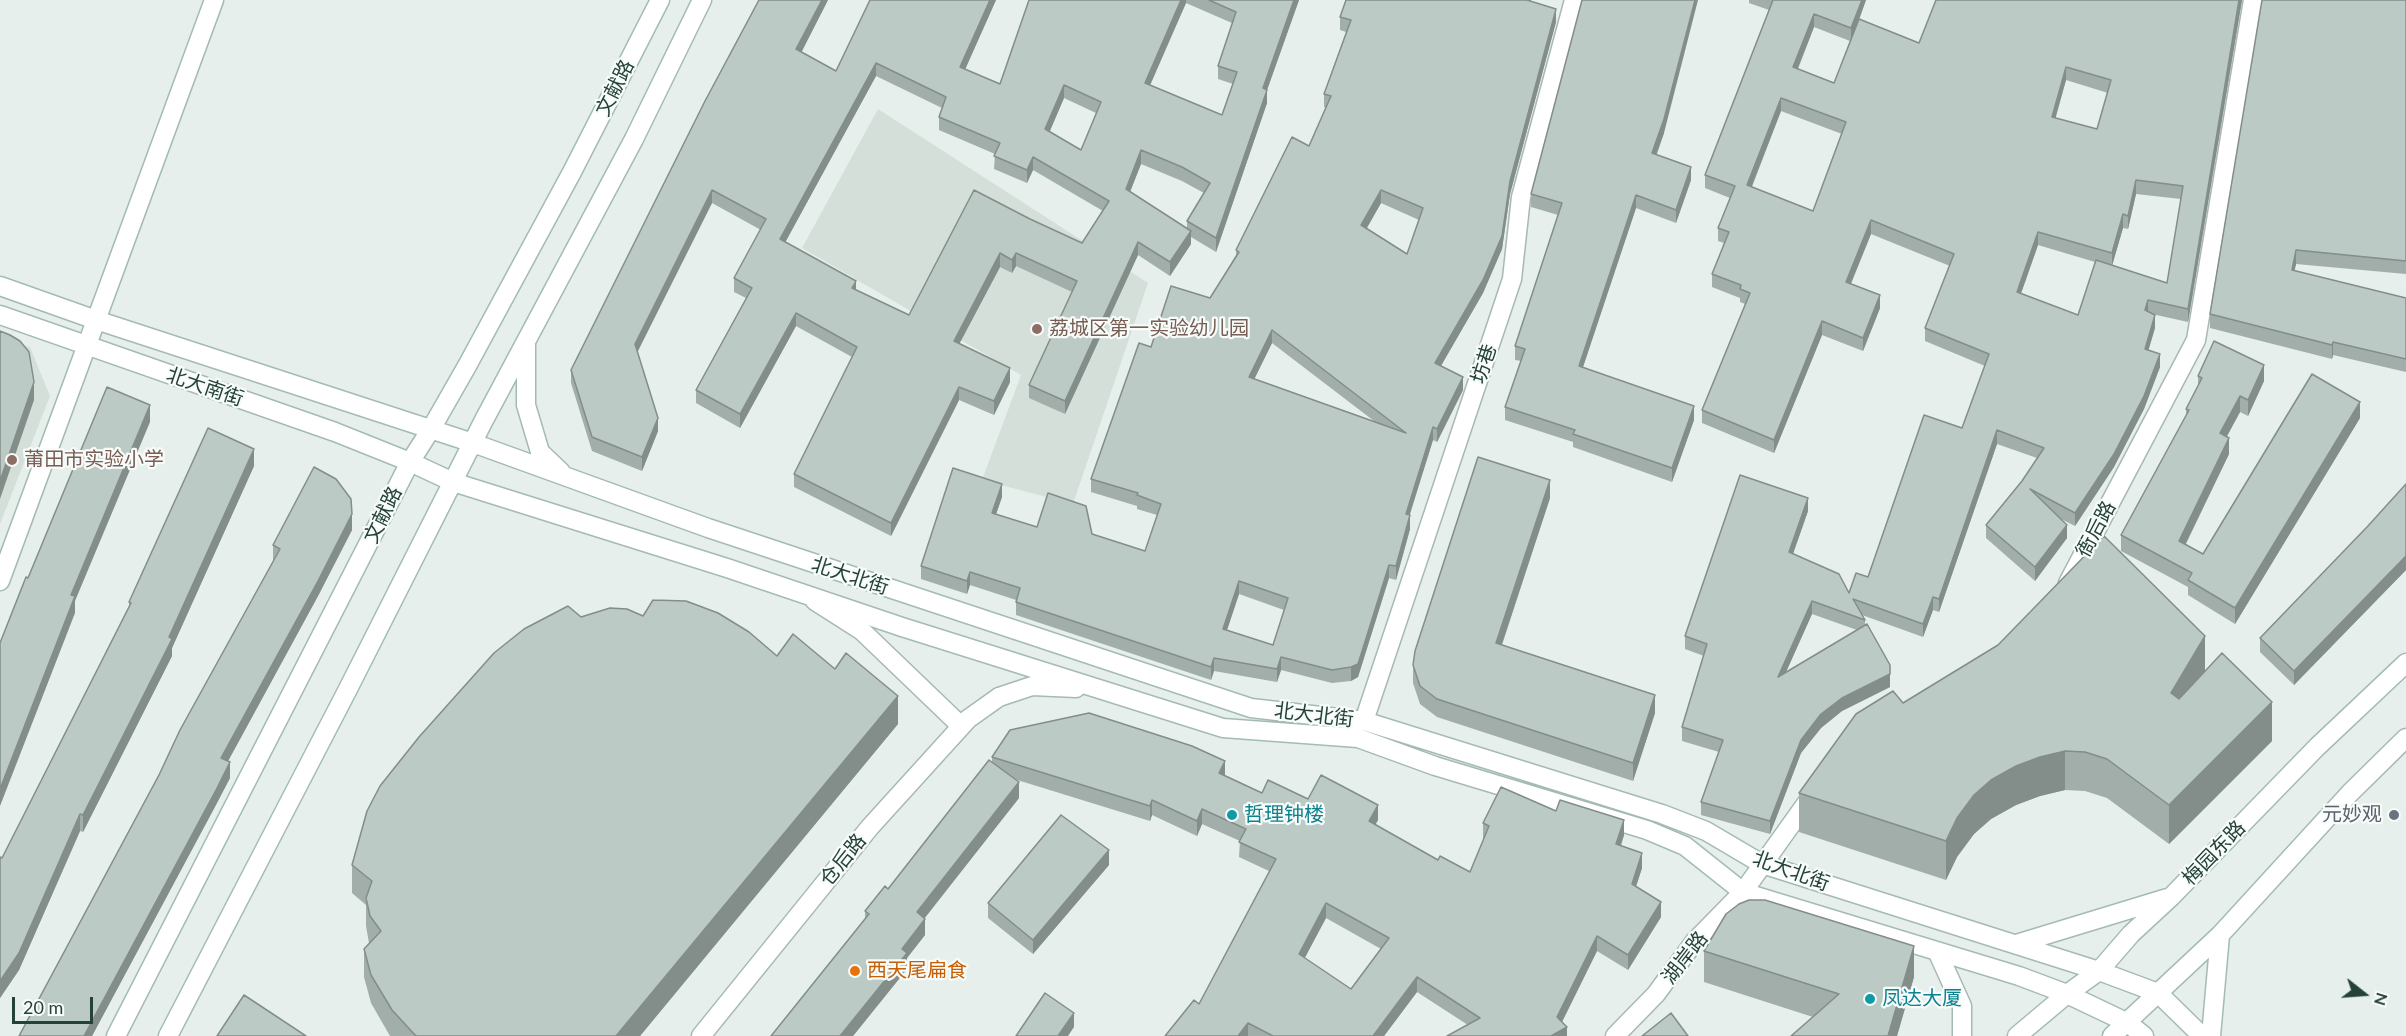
<!DOCTYPE html>
<html>
<head>
<meta charset="utf-8">
<style>
  body { margin:0 }
  #map { position:relative; width:2406px; height:1036px; overflow:hidden; background:#e6efeb; font-family:Lato,sans-serif }
  canvas { display:block }
  .north { position:absolute; left:2334px; top:964px; width:60px; height:60px; -webkit-text-stroke:4px #f7fbf9; paint-order:stroke; rotate:107deg; font-size:16px; font-weight:700; line-height:24px; text-align:center; color:#24423a }
  .north::after { content:''; display:block; margin:auto; width:21px; height:27px; background:#24423a; clip-path:polygon(50% 0,100% 100%,50% 72%,0 100%) }
  .scale { position:absolute; left:12px; top:997px; width:81px; height:27px; box-sizing:border-box; border:3px solid #24423a; border-top:0; padding-left:8px; font-size:18px; line-height:21px; white-space:nowrap; color:#24423a; -webkit-text-stroke:4px #f7fbf9; paint-order:stroke }
</style>
</head>
<body>
<div id="map">
<canvas width="2406" height="1036"></canvas>
<div class="north">N</div>
<div class="scale">20 m</div>
</div>
<script>
const ctx = document.querySelector('canvas').getContext('2d');
ctx.lineJoin = 'round';
function fillPath(path, color) {
  ctx.fillStyle = color;
  ctx.fill(path, 'evenodd');
}
function toPath(rows) {
  const path = new Path2D();
  for (const r of rows) {
    path.moveTo(r[0], r[1]);
    for (let i = 2; i < r.length; i += 2) path.lineTo(r[i], r[i + 1]);
  }
  return path;
}
function strokePath(path, color, width, dash) {
  ctx.strokeStyle = color;
  ctx.lineWidth = width;
  ctx.lineCap = dash ? 'butt' : 'round';
  ctx.setLineDash(dash || []);
  ctx.stroke(path);
}
function drawText(font, color, halo, rows, align = 'center') {
  ctx.font = font + ' Lato,"Noto Sans SC",sans-serif';
  ctx.lineWidth = 4.5;
  ctx.setLineDash([]);
  ctx.textBaseline = 'middle';
  ctx.strokeStyle = halo;
  ctx.fillStyle = color;
  for (const [text, x, y, turn = 0] of rows) {
    ctx.save();
    ctx.translate(x, y);
    ctx.rotate((+turn || 0) * Math.PI / 180);
    ctx.textAlign = isNaN(turn) ? turn : align;
    if (halo) ctx.strokeText(text, 0, 0);
    ctx.fillText(text, 0, 0);
    ctx.restore();
  }
}
fillPath(toPath([
  [878,109,1148,283,1073,504,982,480,1021,375,802,248],
  [0,337,30,347,50,396,0,524]
]), '#d4dfda');
const street = toPath([
  [2068,583,2196,340,2253,0],
  [815,601,862,631,961,726],
  [1364,721,1512,279,1521,197,1574,0],
  [701,1036,870,827,968,719,999,697],
  [1615,1036,1656,994,1695,941,1743,892,1813,794]
]);
const secondary = toPath([
  [0,286,96,320,473,443,708,528,1251,708,1364,721,1662,814,1706,831,1762,864,2099,971,2158,993,2202,1036],
  [0,315,335,432,410,462,453,482,727,568,902,627,1223,728,1358,738,1435,766,1647,830,1685,846,1743,892,2019,976,2067,994,2128,1023,2144,1036],
  [526,343,526,405,540,452,561,472],
  [0,581,214,0],
  [999,697,1032,686,1076,688],
  [2016,944,2167,898],
  [1937,951,1962,1006,1962,1036],
  [116,1036,410,462,431,429,467,366,572,172,660,0],
  [168,1036,348,689,484,420,634,139,702,0],
  [2017,1036,2067,994,2099,971,2131,934,2171,897,2317,747,2406,663],
  [2112,1036,2220,935,2350,793,2406,738],
  [2211,1036,2220,935]
]);
strokePath(street, '#a8b8b2', 21);
strokePath(secondary, '#a4bbb3', 21);
strokePath(street, '#fff', 18);
strokePath(secondary, '#fff', 18);
fillPath(toPath([
  [828,0,801,52,836,71,870,0,996,0,965,69,1000,84,1029,0,1299,0,1267,90,1267,103,1216,252,1191,237,1191,244,1170,276,1138,255,1065,414,1029,398,1029,385,1072,292,1016,266,1012,273,1000,267,959,344,1010,382,994,415,959,400,891,536,794,487,794,474,852,357,796,326,740,428,696,403,696,390,746,298,734,292,734,278,761,230,712,203,637,352,658,431,642,471,592,451,571,383,571,370],
  [1186,3,1232,23,1218,66,1218,79,1233,84,1222,115,1149,85],
  [876,76,942,108,939,117,939,130,995,154,994,169,1027,183,1033,170,1103,211,1082,243,1030,219,909,315,856,290,785,242],
  [1064,98,1096,113,1081,150,1050,131],
  [1141,164,1182,181,1204,193,1187,221,1187,228,1130,192],
  [1346,0,1531,0,1531,1,1556,22,1510,194,1502,249,1483,293,1441,366,1463,390,1437,442,1433,440,1409,515,1410,529,1396,580,1389,578,1358,677,1351,681,1332,683,1281,670,1277,682,1214,671,1211,680,1016,615,1016,600,970,585,967,594,921,579,921,566,1002,497,996,514,1037,527,1092,534,1145,551,1157,515,1137,509,1137,506,1091,492,1091,479,1151,347,1210,298,1236,255,1236,250,1309,146,1326,108,1324,107,1324,94,1346,32,1340,30,1340,17],
  [1381,203,1419,220,1407,254,1367,228],
  [1272,343,1374,421,1254,379],
  [1239,594,1284,610,1273,645,1227,630],
  [1749,0,1866,0,1859,20,1919,43,2242,0,2188,322,2152,314,2155,328,2148,350,2160,367,2144,409,2114,467,2075,526,2059,518,2067,538,2035,581,1986,538,1986,525,2022,481,2037,458,1997,444,1939,612,1933,610,1923,637,1862,615,1865,620,1865,626,1890,687,1842,711,1821,728,1801,753,1770,834,1701,815,1701,802,1719,752,1682,741,1682,727,1704,656,1685,649,1685,636,1808,511,1793,554,1849,593,1868,577,1962,428,1985,366,1925,341,1925,328,1950,266,1871,234,1851,284,1880,308,1863,351,1822,335,1774,453,1702,423,1702,410,1745,304,1740,302,1740,298,1712,287,1712,274,1724,243,1718,241,1718,228,1730,198,1705,188,1705,175,1769,10,1749,3],
  [1814,27,1850,41,1834,83,1798,69],
  [2066,80,2108,93,2097,129,2055,118],
  [1781,111,1842,134,1813,211,1752,187],
  [2136,194,2181,199,2167,283,2112,265,2123,228,2128,229],
  [2038,245,2095,262,2078,315,2021,293],
  [1812,614,1857,630,1786,672],
  [2406,0,2406,274,2296,264,2294,271,2406,298,2406,372,2333,355,2332,359,2210,328,2210,314],
  [1664,133,1657,154,1691,180,1676,223,1636,208,1583,367,1694,420,1672,482,1573,447,1573,442,1505,420,1505,407,1521,361,1515,360,1515,346,1558,215,1531,207,1531,194],
  [2198,376,2264,381,2248,416,2240,412,2227,436,2229,454,2186,544,2203,554,2360,418,2235,624,2188,595,2188,587,2121,551,2121,535,2186,416,2186,409,2198,387],
  [254,466,172,648,172,656,83,832,80,831,19,970,0,998,0,857,2,858,129,606,129,602],
  [2406,484,2406,570,2294,685,2260,652,2260,638,2367,527],
  [1550,498,1502,645,1655,713,1633,781,1437,717,1420,704,1413,683,1413,665],
  [352,530,318,596,228,761,230,778,92,1036,19,1036,273,561,273,545],
  [643,616,777,656,898,724,640,1036,390,1036,371,1003,364,977,364,949,369,943,366,926,366,905,352,893,352,865,581,617],
  [1998,645,2205,671,2272,741,2169,844,2107,798,2085,791,2065,790,2040,796,2016,805,1991,819,1974,834,1957,857,1946,880,1799,832,1799,793,1903,703],
  [992,757,1225,775,1262,793,1308,799,1378,820,1375,825,1438,860,1470,872,1484,838,1483,838,1483,823,1556,811,1624,835,1621,846,1642,868,1636,886,1661,917,1628,970,1597,951,1562,1022,1567,1036,1468,1025,1417,992,1384,1036,1165,1036,1199,1004,1269,871,1239,857,1240,841,1202,824,1197,836,1152,815,1150,821,1014,779,1019,798,924,918,925,935,907,958,907,969,853,1036,771,1036,865,919,865,911,888,889,992,762],
  [1326,918,1381,949,1351,989,1304,958],
  [1109,865,1033,954,988,918,988,903],
  [1704,951,1914,977,1897,1036,1791,1036,1813,1017,1704,982]
]), '#a1aea9');
fillPath(toPath([
  [822,0,828,0,796,63,796,49],
  [990,0,996,0,960,81,960,67],
  [1181,0,1186,0,1186,3,1145,97,1145,83],
  [1294,0,1299,0,1267,90,1267,103,1216,252,1216,238,1263,88],
  [1695,0,1698,0,1664,133,1652,166,1652,153],
  [1862,0,1866,0,1851,41,1851,28],
  [2239,0,2242,0,2188,322,2188,309],
  [1556,9,1556,22,1510,194,1502,249,1483,293,1435,376,1435,363,1510,181],
  [1814,14,1814,27,1793,80,1793,67],
  [876,63,876,76,780,252,780,239],
  [2066,67,2066,80,2052,131,2052,117],
  [1064,85,1064,98,1045,142,1045,129],
  [1781,98,1781,111,1747,198,1747,185],
  [1141,150,1141,164,1126,202,1126,189],
  [1033,157,1033,170,1027,183,1027,170],
  [1691,167,1691,180,1676,223,1676,210],
  [2136,180,2136,194,2128,229,2128,216],
  [712,190,712,203,635,357,635,344],
  [1381,190,1381,203,1361,238,1361,225],
  [1636,195,1636,208,1579,379,1579,366],
  [2123,214,2123,228,2112,266,2112,253],
  [1871,220,1871,234,1846,295,1846,282],
  [1191,231,1191,244,1170,276,1170,262],
  [2038,232,2038,245,2017,305,2017,292],
  [1138,242,1138,255,1065,414,1065,401],
  [2296,250,2296,264,2292,284,2292,270],
  [1000,253,1000,267,954,354,954,341],
  [1016,253,1016,266,1012,273,1012,260],
  [856,281,856,294,852,288],
  [1880,295,1880,308,1863,351,1863,338],
  [2148,300,2148,313,2145,310],
  [796,313,796,326,740,428,740,414],
  [2155,315,2155,328,2145,362,2145,349],
  [1822,321,1822,335,1774,453,1774,440],
  [1272,330,1272,343,1249,390,1249,377],
  [2333,342,2333,355,2332,359,2332,345],
  [2160,354,2160,367,2144,409,2114,467,2075,526,2075,513],
  [2264,365,2264,381,2248,416,2248,400],
  [1010,368,1010,382,994,415,994,401],
  [1463,377,1463,390,1437,442,1437,429],
  [34,382,34,400,0,499,0,481],
  [959,387,959,400,891,536,891,523],
  [2240,396,2240,412,2220,449,2220,433],
  [2360,402,2360,418,2235,624,2235,608],
  [150,405,150,422,75,601,75,613,0,806,0,789,71,595],
  [1694,406,1694,420,1672,482,1672,468],
  [658,418,658,431,642,471,642,457],
  [1433,427,1433,440,1406,527,1406,514],
  [1997,430,1997,444,1939,612,1939,599],
  [2229,438,2229,454,2179,557,2179,541],
  [254,449,254,466,172,648,172,656,83,832,83,815,169,637],
  [1550,480,1550,498,1496,662,1496,643],
  [1002,484,1002,497,992,526,992,513],
  [1808,498,1808,511,1789,565,1789,552],
  [352,514,352,530,318,596,221,774,221,758],
  [1410,515,1410,529,1396,580,1396,566],
  [2067,525,2067,538,2035,581,2035,567],
  [2406,556,2406,570,2294,685,2294,671],
  [1389,565,1389,578,1358,677,1351,681,1351,667],
  [970,572,970,585,967,594,967,581],
  [1239,581,1239,594,1223,642,1223,629],
  [1933,597,1933,610,1923,637,1923,624],
  [1812,601,1812,614,1778,690,1778,677],
  [2205,636,2205,675,2171,732,2171,693],
  [1281,657,1281,670,1277,682,1277,669],
  [1214,658,1214,671,1211,680,1211,667],
  [1890,674,1890,687,1842,711,1821,728,1801,753,1770,834,1770,821,1801,740,1821,714,1842,698],
  [1655,695,1655,713,1633,781,1633,763],
  [898,696,898,724,640,1036,616,1036],
  [2272,702,2272,741,2169,844,2169,805],
  [2065,751,2065,790,2040,796,2016,805,1991,819,1974,834,1957,857,1946,880,1946,841,1957,818,1974,795,1991,780,2016,766,2040,757],
  [1225,761,1225,776,1219,773],
  [230,762,230,778,216,805,92,1036,84,1036],
  [1019,782,1019,798,917,928,917,912],
  [1152,800,1152,815,1150,821,1150,806],
  [1378,805,1378,820,1369,836,1369,821],
  [1202,809,1202,824,1197,836,1197,821],
  [80,814,80,831,19,970,0,998,0,981],
  [1624,820,1624,835,1616,859,1616,844],
  [1109,850,1109,865,1033,954,1033,940],
  [1642,853,1642,868,1632,899,1632,884],
  [1661,902,1661,917,1628,970,1628,955],
  [1326,903,1326,918,1299,969,1299,954],
  [925,919,925,935,907,958,907,969,853,1036,840,1036,902,949],
  [1597,936,1597,951,1557,1032,1557,1017],
  [1914,946,1914,977,1897,1036,1888,1036],
  [1417,977,1417,992,1384,1036,1373,1036],
  [1074,1013,1074,1027,1068,1036,1058,1036],
  [1248,1023,1248,1036,1238,1036],
  [1567,1027,1567,1036,1551,1036]
]), '#838d89');
const building = toPath([
  [759,0,822,0,796,49,836,71,870,0,990,0,960,67,1000,84,1029,0,1181,0,1145,83,1222,115,1237,72,1218,66,1236,12,1209,0,1294,0,1263,88,1267,90,1216,238,1187,221,1210,183,1182,167,1141,150,1126,189,1191,231,1170,262,1138,242,1065,401,1029,385,1077,281,1016,253,1012,260,1000,253,954,341,1010,368,994,401,959,387,891,523,794,474,857,347,796,313,740,414,696,390,752,288,734,278,766,219,712,190,635,344,658,418,642,457,592,437,571,370,705,101,759,0],
  [876,63,946,97,939,117,1000,143,994,156,1027,170,1033,157,1109,201,1082,243,1030,219,974,190,909,315,852,288,856,281,780,239,876,63],
  [1064,85,1101,102,1081,150,1045,129,1064,85],
  [1346,0,1527,0,1556,9,1510,181,1502,236,1483,280,1435,363,1463,377,1437,429,1433,427,1406,514,1410,515,1396,566,1389,565,1358,664,1351,667,1332,670,1281,657,1277,669,1214,658,1211,667,1016,602,1020,588,970,572,967,581,921,566,953,468,1002,484,992,513,1037,527,1048,493,1086,506,1092,534,1145,551,1161,504,1137,495,1138,493,1091,479,1139,343,1151,347,1171,286,1210,298,1239,252,1236,250,1292,137,1309,146,1331,96,1324,94,1351,20,1340,17,1346,0],
  [1381,190,1423,208,1407,254,1361,225,1381,190],
  [1272,330,1406,433,1249,377,1272,330],
  [1239,581,1288,598,1273,645,1223,629,1239,581],
  [1582,0,1695,0,1664,119,1652,153,1691,167,1676,210,1636,195,1579,366,1694,406,1672,468,1573,434,1575,430,1505,407,1525,349,1515,346,1562,203,1531,194,1582,0],
  [1773,0,1862,0,1851,28,1814,14,1793,67,1834,83,1859,19,1919,43,1936,0,2239,0,2188,309,2148,300,2145,310,2155,315,2145,349,2160,354,2144,396,2114,454,2075,513,2030,489,2067,525,2035,567,1986,525,2022,481,2044,448,1997,430,1939,599,1933,597,1923,624,1853,599,1865,620,1812,601,1778,677,1867,624,1890,665,1890,674,1842,698,1821,714,1801,740,1770,821,1701,802,1723,740,1682,727,1707,644,1685,636,1740,475,1808,498,1789,552,1839,574,1849,593,1856,573,1868,577,1924,415,1962,428,1989,354,1925,328,1954,254,1871,220,1846,282,1880,295,1863,338,1822,321,1774,440,1702,410,1750,293,1740,289,1741,285,1712,274,1729,232,1718,228,1735,186,1705,175,1773,0],
  [2066,67,2111,80,2097,129,2052,117,2066,67],
  [1781,98,1846,122,1813,211,1747,185,1781,98],
  [2136,180,2183,186,2167,283,2096,260,2078,315,2017,292,2038,232,2112,253,2123,214,2128,216,2136,180],
  [2262,0,2406,0,2406,261,2296,250,2292,270,2406,298,2406,359,2333,342,2332,345,2210,314,2262,0],
  [0,331,10,335,20,341,29,352,34,382,0,481,0,331],
  [2214,341,2264,365,2248,400,2240,396,2220,433,2229,438,2179,541,2203,554,2312,374,2360,402,2235,608,2188,580,2192,573,2121,535,2189,410,2186,409,2202,378,2198,376,2214,341],
  [107,387,150,405,71,595,75,596,0,789,0,643,26,577,28,578,107,387],
  [208,428,254,449,169,637,172,639,83,815,80,814,19,953,0,981,0,857,2,858,131,603,129,602,208,428],
  [1478,457,1550,480,1496,643,1655,695,1633,763,1437,699,1420,686,1413,665,1415,651,1478,457],
  [314,467,336,479,351,499,352,514,318,581,221,758,230,762,216,790,84,1036,19,1036,159,775,180,730,280,549,273,545,314,467],
  [2406,484,2406,556,2294,671,2260,638,2367,527,2406,484],
  [2104,536,2205,636,2171,693,2179,699,2222,653,2272,702,2169,805,2107,759,2085,752,2065,751,2040,757,2016,766,1991,780,1974,795,1957,818,1946,841,1799,793,1856,714,1893,691,1903,703,1998,645,2104,536],
  [653,600,686,601,718,613,749,632,777,656,793,634,835,669,846,653,898,696,616,1036,416,1036,392,1010,371,975,364,949,381,931,370,916,366,898,372,881,352,865,367,811,380,786,419,737,494,653,524,629,568,606,581,617,610,608,627,609,643,616,653,600],
  [1089,713,1192,746,1225,761,1219,773,1262,793,1268,780,1308,799,1321,775,1378,805,1369,821,1438,860,1440,856,1470,872,1489,826,1483,823,1501,787,1556,811,1560,800,1624,820,1616,844,1642,853,1632,884,1661,902,1628,955,1597,936,1557,1017,1567,1027,1551,1036,1447,1036,1480,1018,1417,977,1373,1036,1273,1036,1248,1023,1238,1036,1165,1036,1194,1000,1199,1004,1276,859,1239,842,1246,829,1202,809,1197,821,1152,800,1150,806,992,757,1010,730,1089,713],
  [1326,903,1389,938,1351,989,1299,954,1326,903],
  [989,760,1019,782,917,912,925,919,902,949,907,953,840,1036,771,1036,869,914,865,911,885,886,888,889,989,760],
  [1061,815,1109,850,1033,940,988,903,1061,815],
  [1749,900,1765,900,1914,946,1888,1036,1791,1036,1839,994,1704,951,1726,914,1739,904,1749,900],
  [1045,993,1074,1013,1058,1036,1016,1036,1045,993],
  [244,995,306,1036,217,1036,244,995],
  [1671,1013,1688,1036,1642,1036,1671,1013]
]);
fillPath(building, '#bbcac4');
strokePath(building, '#838d89', 1.5);
for (const [x, y, r, color] of [
  [1037,329,6,"#8d6e63"],
  [12,460,6,"#8d6e63"],
  [1232,815,6,"#0f9aa8"],
  [2394,815,6,"#6b7280"],
  [855,971,6,"#e8710a"],
  [1870,999,6,"#0f9aa8"]
]) {
  const dot = new Path2D();
  dot.arc(x, y, r, 0, 2 * Math.PI);
  ctx.fillStyle = color;
  ctx.fill(dot);
  strokePath(dot, '#f7fbf9', 2);
}
drawText('20px', '#24423a', '#f7fbf9', [
  ["文献路",615,88,-63],
  ["坊巷",1484,364,-72],
  ["北大南街",205,387,19],
  ["文献路",383,515,-64],
  ["衙后路",2096,529,-62],
  ["北大北街",850,576,18],
  ["北大北街",1314,715,7],
  ["梅园东路",2214,853,-46],
  ["仓后路",843,860,-51],
  ["北大北街",1791,871,20],
  ["湖岸路",1685,958,-52]
]);
drawText('20px', '#785e54', '#f7fbf9', [
  ["荔城区第一实验幼儿园",1049,329],
  ["莆田市实验小学",24,460]
], 'left');
drawText('20px', '#0d838f', '#f7fbf9', [
  ["哲理钟楼",1244,815],
  ["凤达大厦",1882,999]
], 'left');
drawText('20px', '#5b616d', '#f7fbf9', [
  ["元妙观",2382,815]
], 'right');
drawText('20px', '#c56008', '#f7fbf9', [
  ["西天尾扁食",867,971]
], 'left');
</script>
</body>
</html>
